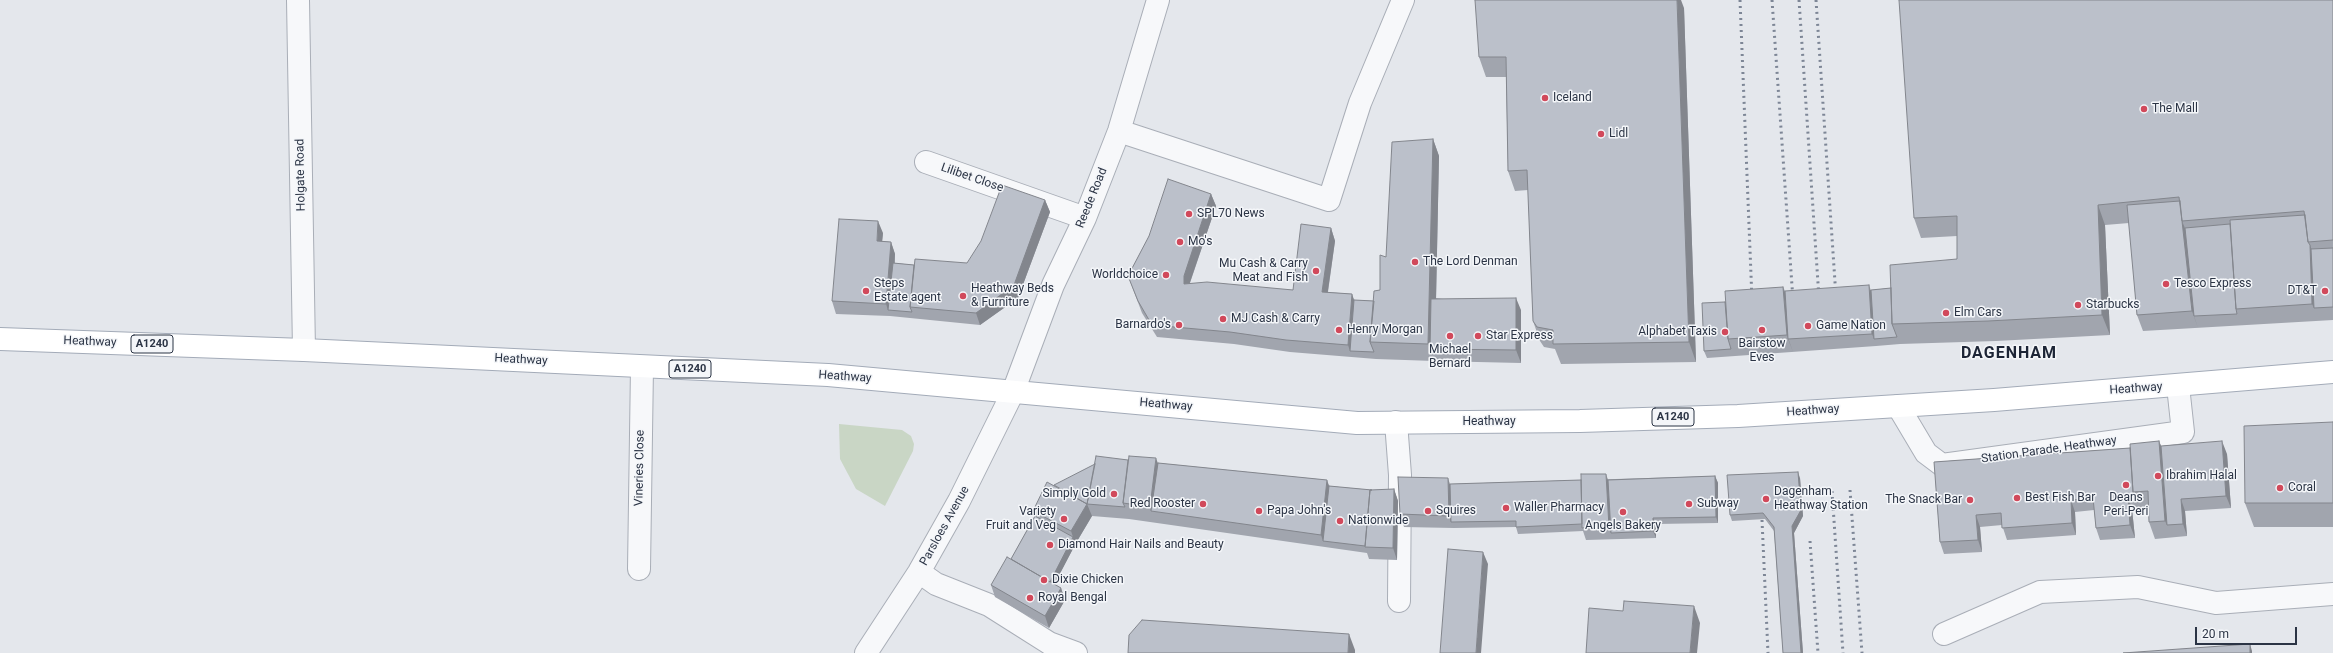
<!DOCTYPE html>
<html>
<head>
<meta charset="utf-8">
<style>
  body { margin:0 }
  #map { position:relative; width:2333px; height:653px; overflow:hidden; background:#e4e7ec; font-family:Roboto,sans-serif }
  canvas { display:block }
  .scale { position:absolute; left:2195px; top:627px; width:102px; height:18px; box-sizing:border-box; border:2px solid #2b3445; border-top:0; padding-left:5px; font-size:12px; line-height:14px; white-space:nowrap; color:#2b3445; -webkit-text-stroke:3px #f4f6f9; paint-order:stroke }
</style>
</head>
<body>
<div id="map">
<canvas width="2333" height="653"></canvas>
<div class="scale">20 m</div>
</div>
<script>
const ctx = document.querySelector('canvas').getContext('2d');
ctx.lineJoin = 'round';
function fillPath(path, color) {
  ctx.fillStyle = color;
  ctx.fill(path, 'evenodd');
}
function toPath(rows) {
  const path = new Path2D();
  for (const r of rows) {
    path.moveTo(r[0], r[1]);
    for (let i = 2; i < r.length; i += 2) path.lineTo(r[i], r[i + 1]);
  }
  return path;
}
function strokePath(path, color, width, dash) {
  ctx.strokeStyle = color;
  ctx.lineWidth = width;
  ctx.lineCap = dash ? 'butt' : 'round';
  ctx.setLineDash(dash || []);
  ctx.stroke(path);
}
function drawText(font, color, halo, rows, align = 'center') {
  ctx.font = font + ' Roboto,sans-serif';
  ctx.lineWidth = 3;
  ctx.setLineDash([]);
  ctx.textBaseline = 'middle';
  ctx.strokeStyle = halo;
  ctx.fillStyle = color;
  for (const [text, x, y, turn = 0] of rows) {
    ctx.save();
    ctx.translate(x, y);
    ctx.rotate((+turn || 0) * Math.PI / 180);
    ctx.textAlign = isNaN(turn) ? turn : align;
    if (halo) ctx.strokeText(text, 0, 0);
    ctx.fillText(text, 0, 0);
    ctx.restore();
  }
}
fillPath(toPath([
  [839,424,902,430,911,436,914,444,913,451,885,506,856,489,840,459]
]), '#c9d6c5');
const minor = toPath([
  [298,0,304,350],
  [1119,131,1329,200,1360,103,1403,0],
  [926,162,1085,218],
  [1898,406,1926,453,1942,465,2183,432,2178,386],
  [1396,422,1400,475,1399,601],
  [639,569,642,367],
  [919,572,936,584,989,605,1049,643,1076,653],
  [1944,634,2040,592,2138,587,2216,603,2333,594],
  [866,653,919,572,959,501,1013,392,1053,285,1085,218,1119,131,1158,0]
]);
const major = toPath([
  [0,339,304,350,828,375,1357,423,1580,421,1738,416,1994,400,2333,372]
]);
strokePath(minor, '#a9aeb7', 24);
strokePath(major, '#a3abb8', 24);
strokePath(minor, '#f7f8fa', 22);
strokePath(major, '#fff', 22);
strokePath(toPath([
  [1740,0,1752,300],
  [1772,0,1793,300],
  [1799,0,1819,298],
  [1816,0,1836,297],
  [1850,490,1862,653],
  [1832,491,1843,653],
  [1762,520,1768,653],
  [1810,541,1818,653]
]), '#7d8696', 3, [2, 4]);
fillPath(toPath([
  [2333,0,2333,320,2143,331,2137,315,2129,223,2105,225,2110,335,1996,341,1900,344,1876,346,1707,358,1704,351,1725,302,1783,287,1785,291,1871,290,1891,288,1957,259,1957,236,1921,238,1914,218],
  [1684,8,1696,362,1561,364,1555,349,1544,347,1540,341,1533,321,1528,190,1515,191,1508,171,1506,77,1486,77,1479,57],
  [1433,139,1439,156,1436,298,1521,310,1521,363,1434,361,1376,359,1290,352,1234,344,1157,337,1142,313,1128,276,1149,236,1211,194,1216,206,1190,283,1293,290,1331,228,1335,241,1328,292,1352,294,1354,300,1374,301,1380,290,1386,257],
  [1045,200,1050,212,1018,298,980,325,890,316,836,314,832,301,883,233,882,241,891,242,895,254,895,263,914,265,967,263],
  [2333,422,2333,527,2254,527,2245,503],
  [2159,441,2161,446,2227,454,2231,508,2185,511,2187,536,2155,539,2149,522,2148,508,2132,509,2135,538,2100,540,2096,528,2094,510,2075,512,2076,535,2007,540,2002,525,1980,527,1982,552,1944,554,1940,542,1934,462,2130,448],
  [1158,463,1327,480,1329,486,1372,490,1394,489,1398,501,1397,560,1369,559,1367,553,1129,519,1092,516,1076,543,1054,584,1061,588,1065,600,1049,628,995,597,991,585,1011,559,1035,516,1033,511],
  [1715,476,1718,483,1718,523,1656,524,1656,538,1586,540,1583,531,1518,534,1516,527,1454,528,1404,527,1400,514,1450,484],
  [1800,478,1803,516,1794,533,1803,653,1783,653,1774,531,1765,519,1732,521,1730,515]
]), '#a1a5ae');
fillPath(toPath([
  [1677,0,1681,0,1684,8,1696,362,1689,342],
  [1433,139,1439,156,1435,349,1430,349,1428,344],
  [1211,194,1216,206,1188,288,1184,284,1184,276],
  [1045,200,1050,212,1018,298,980,325,976,313],
  [2098,205,2105,225,2110,335,2102,315],
  [878,221,883,233,881,253,877,241],
  [2182,221,2189,238,2194,316,2198,328,2192,311],
  [1331,228,1335,241,1326,304,1322,292],
  [891,242,895,254,891,310,888,310,886,304],
  [2310,245,2316,262,2314,308,2312,304],
  [1869,285,1873,297,1874,339,1872,334],
  [1783,287,1789,304,1788,339,1793,352,1787,335],
  [1352,294,1356,306,1350,351,1348,345],
  [1516,298,1521,310,1521,363,1516,350],
  [2159,441,2166,458,2167,525,2165,521],
  [2222,441,2227,454,2231,508,2226,496],
  [1156,458,1162,475,1151,511,1150,507],
  [1798,472,1800,478,1803,516,1794,533,1803,653,1801,653,1792,526],
  [1606,474,1610,486,1611,533,1609,527],
  [1715,476,1718,483,1718,523,1716,517],
  [1448,478,1452,491,1451,522,1449,516],
  [1327,480,1331,492,1323,541,1321,535],
  [1394,489,1398,501,1397,560,1393,548],
  [2128,497,2132,509,2135,538,2130,525],
  [2181,499,2185,511,2187,536,2183,524],
  [2071,500,2075,512,2076,535,2072,523],
  [1087,504,1092,516,1076,543,1051,591,1048,585,1073,537,1071,531],
  [1976,515,1980,527,1982,552,1978,540],
  [1653,518,1656,524,1656,538,1653,531],
  [1483,552,1488,564,1481,653,1476,653],
  [1061,588,1065,600,1049,628,1045,616],
  [1694,606,1700,623,1697,653,1690,653],
  [1349,634,1355,650,1355,653,1348,653],
  [2250,644,2252,651,2252,653,2250,653]
]), '#83868d');
const building = toPath([
  [1475,0,1677,0,1689,342,1553,344,1553,330,1537,327,1533,321,1527,170,1508,171,1506,57,1479,57,1475,0],
  [1899,0,2333,0,2333,240,2308,242,2304,211,2182,221,2179,197,2098,205,2102,315,1988,321,1892,324,1890,265,1957,259,1957,216,1914,218,1899,0],
  [1433,139,1428,344,1370,342,1374,291,1380,290,1380,255,1386,257,1392,142,1433,139],
  [1168,179,1211,194,1184,276,1184,284,1207,282,1293,290,1301,224,1331,228,1322,292,1352,294,1348,345,1286,340,1230,332,1152,325,1138,301,1128,276,1149,236,1168,179],
  [1002,185,1045,200,1014,285,976,313,910,307,915,259,967,263,981,241,1002,185],
  [2180,201,2182,221,2192,311,2137,315,2127,205,2180,201],
  [2305,215,2308,242,2310,245,2312,304,2236,309,2230,220,2305,215],
  [839,219,878,221,877,241,891,242,886,304,832,301,839,219],
  [2230,224,2236,309,2237,314,2194,316,2185,228,2230,224],
  [2333,248,2333,307,2314,308,2311,249,2333,248],
  [893,263,914,265,910,307,912,312,888,310,893,263],
  [1869,285,1872,334,1788,339,1785,291,1869,285],
  [1783,287,1787,335,1728,339,1725,291,1783,287],
  [1891,288,1892,324,1897,337,1874,339,1871,290,1891,288],
  [1516,298,1516,350,1430,349,1431,299,1516,298],
  [1354,300,1374,301,1370,342,1374,352,1350,351,1354,300],
  [1725,302,1728,339,1731,349,1704,351,1702,303,1725,302],
  [2333,422,2333,503,2245,503,2244,426,2333,422],
  [2159,441,2165,521,2149,522,2148,491,2133,492,2130,444,2159,441],
  [2222,441,2226,496,2181,499,2183,524,2167,525,2161,446,2222,441],
  [2130,448,2133,492,2135,496,2128,497,2130,525,2096,528,2093,498,2084,499,2071,500,2072,523,2002,528,2001,513,1976,515,1978,540,1940,542,1934,462,2130,448],
  [1096,456,1128,460,1123,503,1125,507,1087,504,1071,531,1033,511,1047,482,1087,504,1096,456],
  [1129,456,1156,458,1150,507,1123,503,1129,456],
  [1158,463,1327,480,1321,535,1151,511,1158,463],
  [1095,464,1087,504,1054,485,1095,464],
  [1798,472,1801,510,1792,526,1801,653,1783,653,1774,527,1763,513,1730,515,1727,475,1798,472],
  [1581,474,1606,474,1609,527,1582,528,1581,474],
  [1715,476,1716,517,1653,518,1653,531,1611,533,1608,480,1715,476],
  [1398,477,1448,478,1449,516,1400,514,1398,477],
  [1581,480,1582,524,1516,527,1516,521,1451,522,1450,484,1581,480],
  [1329,486,1372,490,1370,490,1365,546,1323,541,1329,486],
  [1394,489,1393,548,1365,547,1370,490,1394,489],
  [1035,516,1073,537,1050,582,1011,559,1035,516],
  [1448,549,1483,552,1476,653,1440,653,1448,549],
  [1007,557,1061,588,1045,616,991,585,1007,557],
  [1624,601,1694,606,1690,653,1586,653,1589,608,1623,611,1624,601],
  [1142,620,1349,634,1348,653,1128,653,1129,635,1142,620],
  [2250,644,2250,653,2123,653,2250,644]
]);
fillPath(building, '#bbc0ca');
strokePath(building, '#83868d', 1);
for (const [x, y, r, color] of [
  [1545,98,4,"#d1495b"],
  [2144,109,4,"#d1495b"],
  [1601,134,4,"#d1495b"],
  [1189,214,4,"#d1495b"],
  [1180,242,4,"#d1495b"],
  [1415,262,4,"#d1495b"],
  [1316,271,4,"#d1495b"],
  [1166,275,4,"#d1495b"],
  [2166,284,4,"#d1495b"],
  [866,291,4,"#d1495b"],
  [2325,291,4,"#d1495b"],
  [963,296,4,"#d1495b"],
  [2078,305,4,"#d1495b"],
  [1946,313,4,"#d1495b"],
  [1223,319,4,"#d1495b"],
  [1179,325,4,"#d1495b"],
  [1808,326,4,"#d1495b"],
  [1339,330,4,"#d1495b"],
  [1762,330,4,"#d1495b"],
  [1725,332,4,"#d1495b"],
  [1450,336,4,"#d1495b"],
  [1478,336,4,"#d1495b"],
  [2158,476,4,"#d1495b"],
  [2126,485,4,"#d1495b"],
  [2280,488,4,"#d1495b"],
  [1114,494,4,"#d1495b"],
  [2017,498,4,"#d1495b"],
  [1766,499,4,"#d1495b"],
  [1970,500,4,"#d1495b"],
  [1203,504,4,"#d1495b"],
  [1689,504,4,"#d1495b"],
  [1506,508,4,"#d1495b"],
  [1259,511,4,"#d1495b"],
  [1428,511,4,"#d1495b"],
  [1623,512,4,"#d1495b"],
  [1064,519,4,"#d1495b"],
  [1340,521,4,"#d1495b"],
  [1050,545,4,"#d1495b"],
  [1044,580,4,"#d1495b"],
  [1030,598,4,"#d1495b"]
]) {
  const dot = new Path2D();
  dot.arc(x, y, r, 0, 2 * Math.PI);
  ctx.fillStyle = color;
  ctx.fill(dot);
  strokePath(dot, '#f4f6f9', 1.5);
}
for (const [x, y, w] of [
  [152,344,42],
  [690,369,42],
  [1673,417,42]
]) {
  const box = new Path2D();
  box.roundRect(x - w / 2, y - 9, w, 18, 3);
  ctx.fillStyle = '#f4f6f9';
  ctx.fill(box);
  strokePath(box, '#2b3445', 1);
}
drawText('bold 11px', '#2b3445', null, [
  ["A1240",152,344],
  ["A1240",690,369],
  ["A1240",1673,417]
]);
drawText('12px', '#2b3445', '#f4f6f9', [
  ["Iceland",1553,98],
  ["The Mall",2152,109],
  ["Lidl",1609,134],
  ["SPL70 News",1197,214],
  ["Mo's",1188,242],
  ["The Lord Denman",1423,262],
  ["Mu Cash & Carry",1308,264,"right"],
  ["Meat and Fish",1308,278,"right"],
  ["Worldchoice",1158,275,"right"],
  ["Steps",874,284],
  ["Estate agent",874,298],
  ["Tesco Express",2174,284],
  ["Heathway Beds",971,289],
  ["& Furniture",971,303],
  ["DT&T",2317,291,"right"],
  ["Starbucks",2086,305],
  ["Elm Cars",1954,313],
  ["MJ Cash & Carry",1231,319],
  ["Barnardo's",1171,325,"right"],
  ["Game Nation",1816,326],
  ["Henry Morgan",1347,330],
  ["Alphabet Taxis",1717,332,"right"],
  ["Star Express",1486,336],
  ["Bairstow",1762,344,"center"],
  ["Eves",1762,358,"center"],
  ["Michael",1450,350,"center"],
  ["Bernard",1450,364,"center"],
  ["Ibrahim Halal",2166,476],
  ["Coral",2288,488],
  ["Dagenham",1774,492],
  ["Heathway Station",1774,506],
  ["Simply Gold",1106,494,"right"],
  ["Best Fish Bar",2025,498],
  ["Deans",2126,498,"center"],
  ["Peri-Peri",2126,512,"center"],
  ["The Snack Bar",1962,500,"right"],
  ["Red Rooster",1195,504,"right"],
  ["Subway",1697,504],
  ["Waller Pharmacy",1514,508],
  ["Papa John's",1267,511],
  ["Squires",1436,511],
  ["Variety",1056,512,"right"],
  ["Fruit and Veg",1056,526,"right"],
  ["Nationwide",1348,521],
  ["Angels Bakery",1623,526,"center"],
  ["Diamond Hair Nails and Beauty",1058,545],
  ["Dixie Chicken",1052,580],
  ["Royal Bengal",1038,598]
], 'left');
drawText('12px', '#2b3445', '#f4f6f9', [
  ["Holgate Road",301,175,-91],
  ["Lilibet Close",972,178,19],
  ["Reede Road",1092,198,-68],
  ["Heathway",90,342,2],
  ["Heathway",521,360,3],
  ["Heathway",845,377,4],
  ["Heathway",2136,389,-4],
  ["Heathway",1166,405,5],
  ["Heathway",1813,411,-4],
  ["Heathway",1489,422],
  ["Station Parade, Heathway",2049,450,-8],
  ["Vineries Close",640,468,-89],
  ["Parsloes Avenue",945,526,-61]
]);
ctx.letterSpacing = '1px';
drawText('bold 16px', '#1d2536', '#f4f6f9', [
  ["DAGENHAM",2009,354]
]);
ctx.letterSpacing = '0px';
</script>
</body>
</html>
